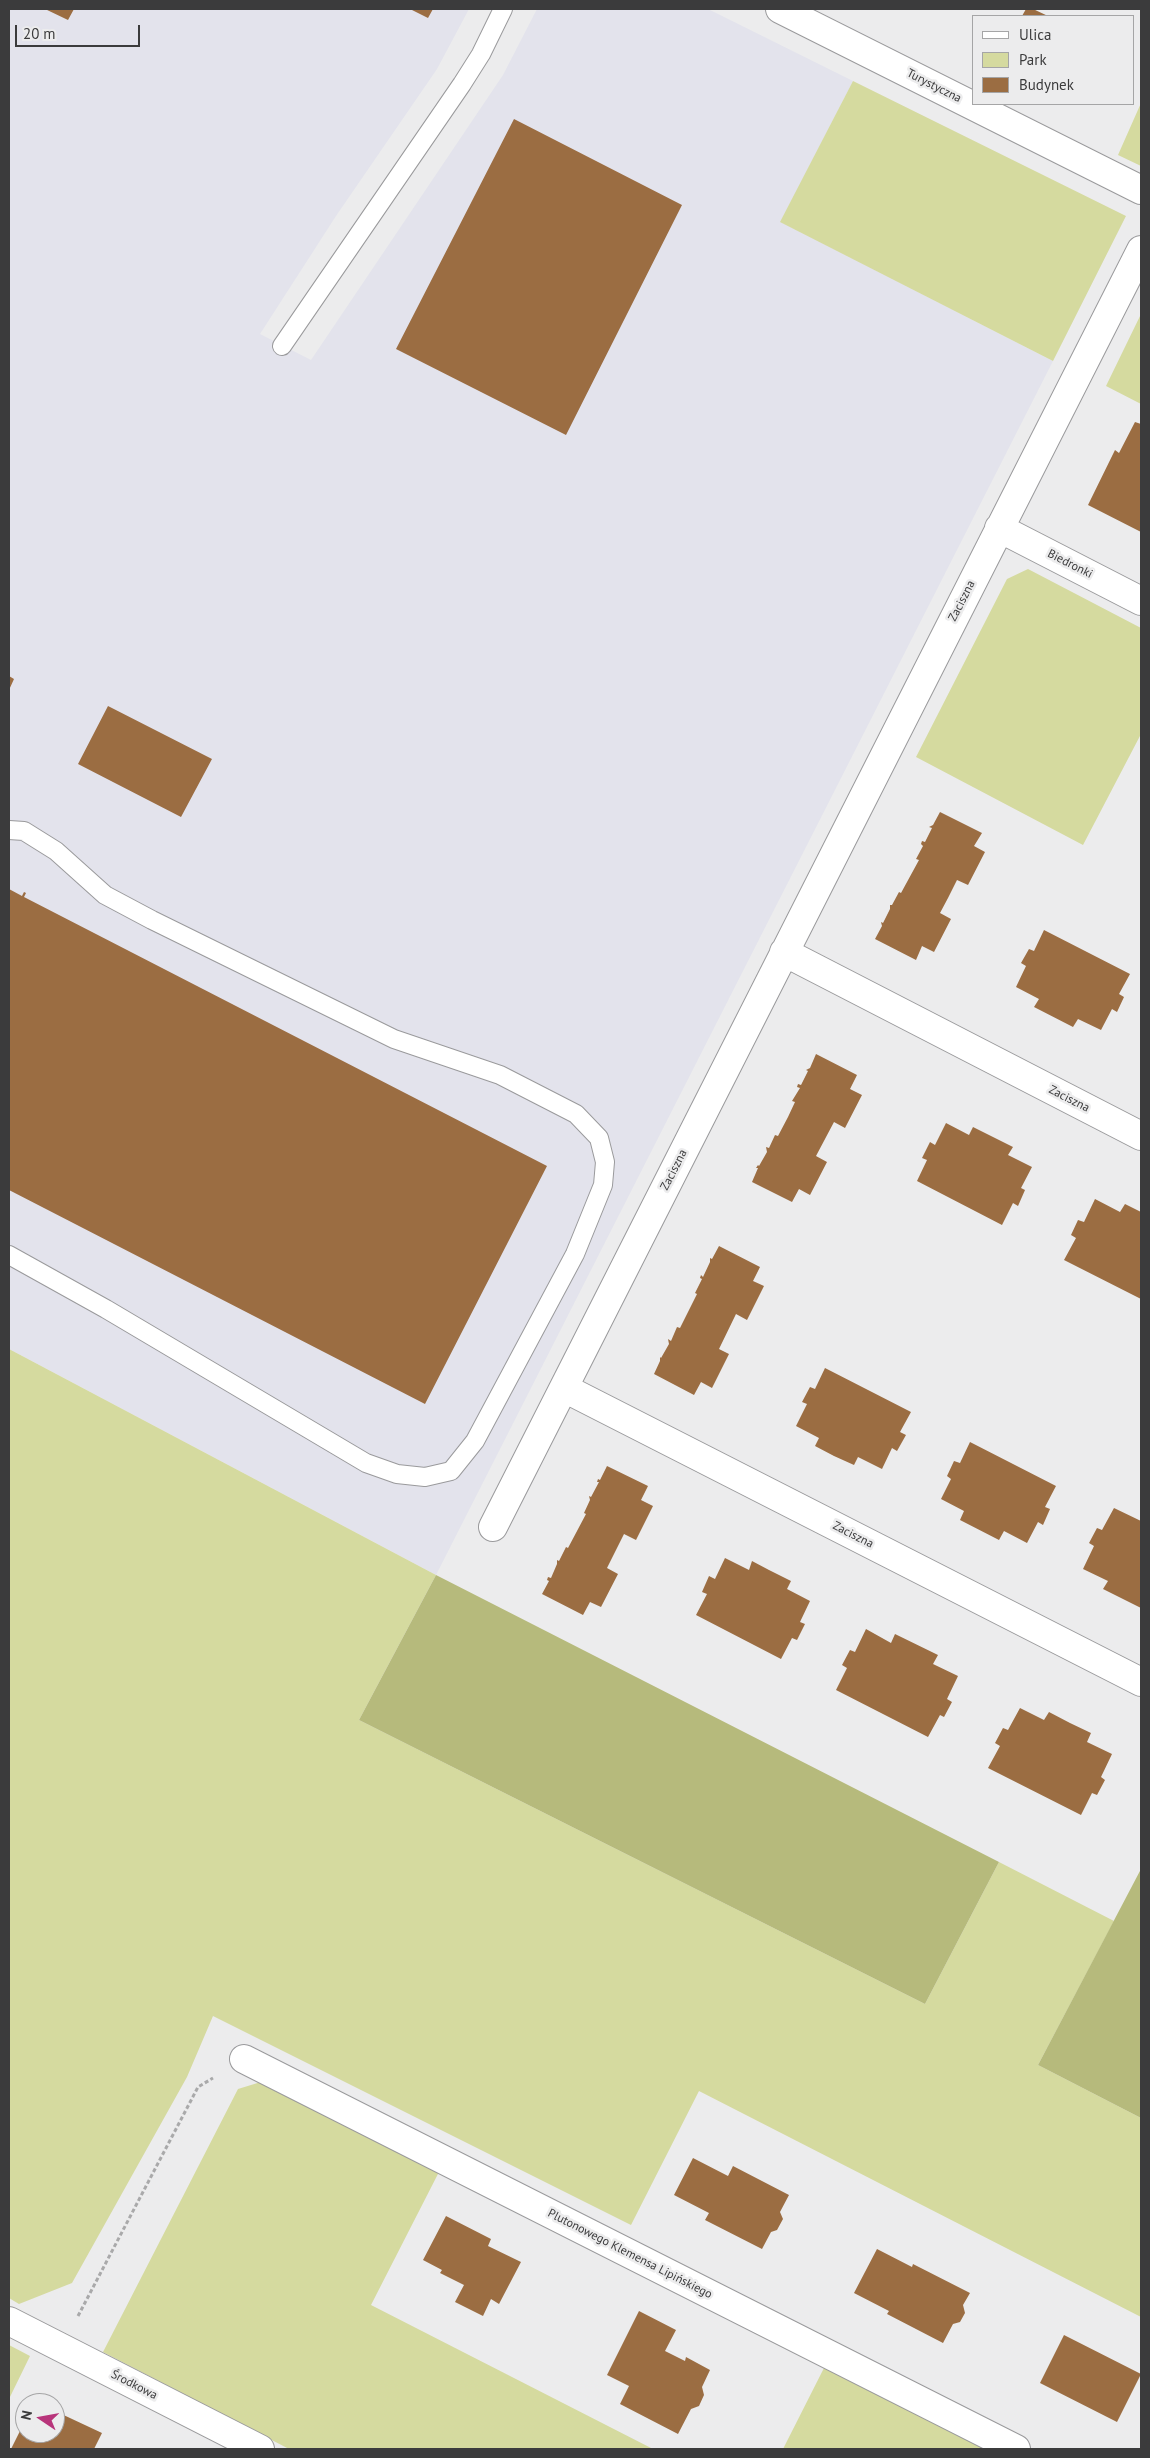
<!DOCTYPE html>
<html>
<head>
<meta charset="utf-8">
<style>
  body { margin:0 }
  #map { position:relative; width:1150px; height:2458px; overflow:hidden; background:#ececed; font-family:"PT Sans",sans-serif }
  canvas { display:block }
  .frame { position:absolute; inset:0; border:10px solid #3b3b3c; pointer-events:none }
  .legend { position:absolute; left:972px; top:15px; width:162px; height:90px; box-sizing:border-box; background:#ececed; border:1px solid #a5a5a6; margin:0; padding:6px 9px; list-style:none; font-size:15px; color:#3b3b3c }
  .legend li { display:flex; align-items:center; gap:10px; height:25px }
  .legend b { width:25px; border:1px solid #a5a5a6 }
  .north { position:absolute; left:15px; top:2393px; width:50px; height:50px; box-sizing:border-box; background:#ececed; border:1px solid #a5a5a6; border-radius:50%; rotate:282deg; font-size:14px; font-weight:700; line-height:20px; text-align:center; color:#3b3b3c }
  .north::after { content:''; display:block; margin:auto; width:18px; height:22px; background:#b8357b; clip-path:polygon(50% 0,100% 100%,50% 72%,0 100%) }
  .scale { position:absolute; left:15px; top:25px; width:125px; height:22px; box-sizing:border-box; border:2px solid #3b3b3c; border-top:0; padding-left:6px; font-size:15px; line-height:18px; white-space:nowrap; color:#3b3b3c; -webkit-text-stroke:4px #ececed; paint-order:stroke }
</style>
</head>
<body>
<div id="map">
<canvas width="1150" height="2458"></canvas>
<div class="frame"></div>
<ul class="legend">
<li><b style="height:6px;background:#fff"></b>Ulica</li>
<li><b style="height:14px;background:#d5da9f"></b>Park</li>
<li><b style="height:14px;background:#9b6d42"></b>Budynek</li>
</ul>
<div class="north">N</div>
<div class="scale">20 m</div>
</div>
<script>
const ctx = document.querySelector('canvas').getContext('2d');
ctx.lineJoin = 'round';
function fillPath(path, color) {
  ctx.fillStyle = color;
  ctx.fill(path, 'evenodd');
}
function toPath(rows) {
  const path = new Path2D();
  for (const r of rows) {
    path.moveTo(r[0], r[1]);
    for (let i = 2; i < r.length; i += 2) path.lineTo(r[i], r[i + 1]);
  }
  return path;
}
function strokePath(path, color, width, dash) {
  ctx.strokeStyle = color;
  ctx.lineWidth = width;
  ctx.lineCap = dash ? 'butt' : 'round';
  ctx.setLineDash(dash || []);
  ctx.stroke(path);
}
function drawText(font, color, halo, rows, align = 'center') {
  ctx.font = font + ' "PT Sans",sans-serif';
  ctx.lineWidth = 5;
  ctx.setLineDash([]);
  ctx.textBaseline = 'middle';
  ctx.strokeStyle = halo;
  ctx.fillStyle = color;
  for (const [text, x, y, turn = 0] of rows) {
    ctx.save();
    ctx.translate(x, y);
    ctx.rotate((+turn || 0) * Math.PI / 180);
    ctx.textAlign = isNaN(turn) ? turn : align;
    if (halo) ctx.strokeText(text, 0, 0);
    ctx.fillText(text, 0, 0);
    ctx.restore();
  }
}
fillPath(toPath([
  [9,9,469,9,437,69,336,216,260,334,311,360,503,75,537,9,708,9,853,81,781,222,1053,361,436,1575,9,1349]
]), '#e3e3ec');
fillPath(toPath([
  [853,81,1126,216,1053,361,780,222],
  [1141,103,1141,166,1118,155],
  [1141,314,1141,404,1106,386],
  [1028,569,1141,628,1141,734,1083,845,916,757,1007,579],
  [9,1349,436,1575,359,1720,925,2004,999,1862,1114,1921,1038,2065,1141,2118,1141,2317,699,2091,631,2225,213,2016,187,2077,72,2283,19,2304,9,2298],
  [264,2081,440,2170,371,2305,653,2449,289,2449,103,2352,238,2089],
  [9,2345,30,2356,9,2399],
  [825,2366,984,2449,783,2449]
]), '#d5da9f');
fillPath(toPath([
  [436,1575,999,1862,925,2004,359,1720],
  [1141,1869,1141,2118,1038,2065]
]), '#b6ba7c');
fillPath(toPath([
  [45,9,74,9,68,20],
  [410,9,433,9,428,18],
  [1026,9,1033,9,1048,16,1022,16],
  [514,119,682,205,566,435,396,349],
  [1135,422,1141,424,1141,532,1088,505,1115,450,1119,453],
  [9,676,14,679,9,690],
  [108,706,212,759,181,817,78,764],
  [940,812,982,833,974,846,985,852,968,885,957,880,948,898,940,913,951,919,934,952,922,946,916,960,875,939,882,926,881,922,883,923,890,909,890,905,892,905,899,892,901,893,919,860,916,859,923,846,921,844,922,841,925,842,932,828,929,827,933,825],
  [9,889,22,896,24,892,26,893,24,897,547,1166,425,1404,9,1190],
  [1044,930,1130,974,1119,994,1124,997,1117,1012,1112,1009,1101,1030,1078,1019,1073,1027,1034,1007,1039,999,1016,987,1026,966,1021,963,1029,949,1034,951],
  [816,1054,857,1075,850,1089,862,1095,845,1128,834,1122,816,1156,827,1162,810,1195,799,1189,792,1202,752,1182,758,1168,756,1168,758,1165,759,1166,767,1152,766,1147,769,1148,775,1135,778,1136,788,1117,795,1102,792,1101,800,1088,797,1087,798,1084,801,1085,808,1071,806,1070,810,1068],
  [946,1123,969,1135,973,1127,1013,1147,1008,1155,1032,1167,1021,1188,1025,1190,1018,1206,1013,1203,1002,1225,917,1181,927,1160,922,1158,930,1142,935,1145],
  [1095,1199,1120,1212,1125,1204,1141,1212,1141,1299,1064,1260,1076,1238,1071,1235,1078,1220,1084,1222],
  [719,1246,760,1267,753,1281,764,1286,747,1320,736,1314,719,1349,729,1354,712,1388,701,1382,694,1395,654,1374,660,1361,660,1357,661,1358,669,1344,668,1339,671,1341,677,1327,680,1328,697,1294,695,1293,702,1279,700,1278,701,1275,703,1277,710,1262,710,1258,712,1259],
  [825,1368,911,1412,900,1432,906,1435,897,1451,892,1448,882,1469,858,1457,854,1465,834,1456,815,1446,819,1438,796,1426,807,1404,802,1402,810,1387,815,1389],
  [970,1442,1056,1486,1045,1507,1050,1509,1043,1525,1038,1522,1027,1543,1004,1531,999,1540,960,1520,964,1511,941,1499,951,1479,947,1476,954,1461,960,1463],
  [607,1466,648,1486,641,1500,653,1506,636,1540,624,1534,607,1568,618,1574,601,1607,590,1602,583,1615,542,1594,549,1581,547,1580,548,1577,551,1578,557,1564,557,1560,559,1561,566,1547,568,1548,586,1514,584,1513,590,1500,589,1496,591,1497,599,1482,597,1482,598,1479,600,1480],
  [1114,1508,1141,1521,1141,1608,1103,1589,1108,1581,1083,1569,1094,1546,1089,1543,1097,1528,1102,1530],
  [725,1558,749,1570,752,1561,769,1570,791,1581,787,1589,810,1601,800,1622,805,1624,797,1640,792,1638,781,1659,696,1615,707,1594,702,1592,709,1576,715,1579],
  [866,1629,891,1643,895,1634,938,1655,933,1664,958,1676,947,1699,952,1702,944,1717,940,1715,928,1737,836,1690,847,1668,842,1665,850,1650,855,1652],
  [1020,1708,1044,1720,1049,1712,1070,1723,1091,1733,1087,1742,1112,1754,1101,1777,1105,1780,1097,1795,1092,1793,1081,1815,988,1768,1000,1746,995,1743,1003,1728,1008,1730],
  [693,2158,728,2176,733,2166,789,2195,780,2212,783,2219,777,2230,771,2232,762,2249,705,2220,709,2213,674,2195],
  [446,2216,491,2239,488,2246,521,2262,499,2304,491,2299,483,2316,455,2302,464,2285,440,2273,442,2270,423,2260],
  [877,2249,912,2267,913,2264,970,2293,963,2305,965,2313,960,2322,953,2324,943,2343,887,2314,889,2311,854,2293],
  [639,2311,676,2330,665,2351,685,2361,686,2357,710,2370,702,2387,704,2395,699,2406,691,2409,678,2434,620,2404,629,2386,607,2375],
  [1064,2335,1141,2374,1117,2422,1040,2383],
  [55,2411,102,2433,94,2449,11,2449,25,2421,25,2433,55,2433]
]), '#9b6d42');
const service = toPath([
  [282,346,462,84,481,54,503,9],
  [9,830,24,831,56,851,105,895,152,920,394,1039,500,1075,576,1114,599,1138,605,1162,603,1185,575,1254,475,1441,451,1471,425,1477,397,1474,366,1463,106,1309,9,1255]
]);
const minor = toPath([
  [999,528,1141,601],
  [784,952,1141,1136],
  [564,1388,1141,1682],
  [493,1527,1141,250],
  [244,2059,1016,2449],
  [9,2321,260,2449]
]);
const tertiary = toPath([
  [780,9,1141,190]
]);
strokePath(service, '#9a9a9c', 20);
strokePath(minor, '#9a9a9c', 30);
strokePath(tertiary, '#9a9a9c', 30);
strokePath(toPath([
  [78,2316,198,2087,213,2078]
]), '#a9a9aa', 3, [4, 2.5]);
strokePath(service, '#fff', 18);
strokePath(minor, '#fff', 28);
strokePath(tertiary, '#fff', 28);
drawText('12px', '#3b3b3c', '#ececed', [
  ["Turystyczna",934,86,27],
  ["Biedronki",1070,564,27],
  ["Zaciszna",962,601,-63],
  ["Zaciszna",1069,1099,27],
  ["Zaciszna",674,1170,-63],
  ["Zaciszna",853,1535,27],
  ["Plutonowego Klemensa Lipińskiego",630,2254,27],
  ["Środkowa",134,2385,27]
]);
</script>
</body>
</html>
